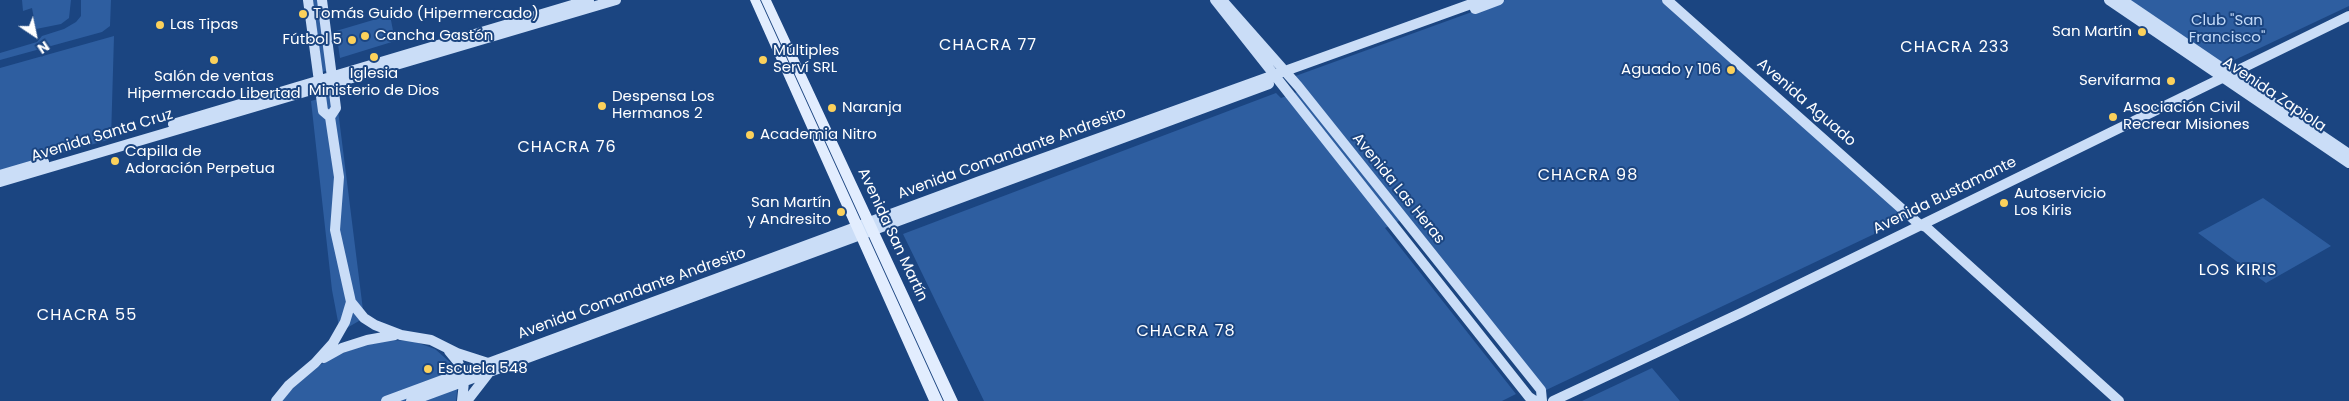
<!DOCTYPE html>
<html>
<head>
<meta charset="utf-8">
<style>
  body { margin:0 }
  #map { position:relative; width:2349px; height:401px; overflow:hidden; background:#1b4581; font-family:Poppins,sans-serif }
  canvas { display:block }
  .north { position:absolute; left:10px; top:10px; width:50px; height:50px; -webkit-text-stroke:4px #1b4581; paint-order:stroke; rotate:146deg; font-size:14px; font-weight:700; line-height:20px; text-align:center; color:#fff }
  .north::after { content:''; display:block; margin:auto; width:18px; height:22px; background:#fff; clip-path:polygon(50% 0,100% 100%,50% 72%,0 100%) }
</style>
</head>
<body>
<div id="map">
<canvas width="2349" height="401"></canvas>
<div class="north">N</div>
</div>
<script>
const ctx = document.querySelector('canvas').getContext('2d');
ctx.lineJoin = 'round';
function fillPath(path, color) {
  ctx.fillStyle = color;
  ctx.fill(path, 'evenodd');
}
function toPath(rows) {
  const path = new Path2D();
  for (const r of rows) {
    path.moveTo(r[0], r[1]);
    for (let i = 2; i < r.length; i += 2) path.lineTo(r[i], r[i + 1]);
  }
  return path;
}
function strokePath(path, color, width, dash) {
  ctx.strokeStyle = color;
  ctx.lineWidth = width;
  ctx.lineCap = dash ? 'butt' : 'round';
  ctx.setLineDash(dash || []);
  ctx.stroke(path);
}
function drawText(font, color, halo, rows, align = 'center') {
  ctx.font = font + ' Poppins,sans-serif';
  ctx.lineWidth = 4;
  ctx.setLineDash([]);
  ctx.textBaseline = 'middle';
  ctx.strokeStyle = halo;
  ctx.fillStyle = color;
  for (const [text, x, y, turn = 0] of rows) {
    ctx.save();
    ctx.translate(x, y);
    ctx.rotate((+turn || 0) * Math.PI / 180);
    ctx.textAlign = isNaN(turn) ? turn : align;
    if (halo) ctx.strokeText(text, 0, 0);
    ctx.fillText(text, 0, 0);
    ctx.restore();
  }
}
fillPath(toPath([
  [22,0,71,0,69,18,61,24,36,29,32,8,23,11],
  [81,0,111,0,110,26,102,32,0,60,0,53,37,42,42,36,64,29,76,22,81,16],
  [313,0,319,0,328,70,322,72],
  [1505,0,1665,0,1910,217,1542,392,1403,219,1385,228,1516,394,1502,401,984,401,903,234,1276,93,1281,98,1300,91,1290,78],
  [2127,0,2349,0,2349,6,2224,65],
  [390,15,395,41,340,58,336,31],
  [114,36,111,139,0,171,0,68],
  [336,94,364,318,340,332,332,290,311,101],
  [2263,198,2331,246,2266,283,2198,233],
  [387,340,413,341,435,349,452,364,458,382,456,401,281,401,303,377,329,359,358,347],
  [1652,368,1680,401,1582,401]
]), '#2e5ea0');
strokePath(toPath([
  [308,0,323,111,330,117],
  [1215,0,1529,397,1535,401],
  [1222,0,1298,86,1541,390,1542,401],
  [1667,0,1920,225,1926,227,2119,401],
  [2109,0,2349,163],
  [2122,0,2349,154],
  [1475,9,1499,0],
  [173,124,589,0],
  [0,175,44,162],
  [0,182,616,0],
  [351,302,364,318,375,325,401,335,431,340,457,353,488,363],
  [449,351,458,362,462,373,464,382,462,401],
  [324,358,342,348,367,340,395,335],
  [276,401,289,385,315,363,333,343,345,322,351,302,335,230,339,177,330,117,336,108,322,0],
  [386,401,980,181,1482,0],
  [411,401,1269,84],
  [467,401,488,374],
  [1553,401,1741,313,2349,16]
]), '#caddf7', 10);
fillPath(toPath([
  [750,0,760,0,943,401,929,401,750,0],
  [761,0,771,0,958,401,944,401,761,0]
]), '#e2edfe');
for (const [x, y, r, color] of [
  [303,14,5,"#fcd15b"],
  [160,25,5,"#fcd15b"],
  [2142,32,5,"#fcd15b"],
  [365,36,5,"#fcd15b"],
  [352,40,5,"#fcd15b"],
  [374,57,5,"#fcd15b"],
  [214,60,5,"#fcd15b"],
  [763,60,5,"#fcd15b"],
  [1731,70,5,"#fcd15b"],
  [2171,81,5,"#fcd15b"],
  [602,106,5,"#fcd15b"],
  [832,108,5,"#fcd15b"],
  [2113,117,5,"#fcd15b"],
  [750,135,5,"#fcd15b"],
  [115,161,5,"#fcd15b"],
  [2004,203,5,"#fcd15b"],
  [841,212,5,"#fcd15b"],
  [428,369,5,"#fcd15b"]
]) {
  const dot = new Path2D();
  dot.arc(x, y, r, 0, 2 * Math.PI);
  ctx.fillStyle = color;
  ctx.fill(dot);
  strokePath(dot, '#1b4581', 2);
}
drawText('15px', '#fff', '#1b4581', [
  ["Tomás Guido (Hipermercado)",313,14],
  ["Las Tipas",170,25],
  ["San Martín",2132,32,"right"],
  ["Cancha Gastón",375,36],
  ["Fútbol 5",342,40,"right"],
  ["Múltiples",773,51],
  ["Serví SRL",773,68],
  ["Aguado y 106",1721,70,"right"],
  ["Iglesia",374,74,"center"],
  ["Ministerio de Dios",374,91,"center"],
  ["Salón de ventas",214,77,"center"],
  ["Hipermercado Libertad",214,94,"center"],
  ["Servifarma",2161,81,"right"],
  ["Despensa Los",612,97],
  ["Hermanos 2",612,114],
  ["Naranja",842,108],
  ["Asociación Civil",2123,108],
  ["Recrear Misiones",2123,125],
  ["Academia Nitro",760,135],
  ["Capilla de",125,152],
  ["Adoración Perpetua",125,169],
  ["Autoservicio",2014,194],
  ["Los Kiris",2014,211],
  ["San Martín",831,203,"right"],
  ["y Andresito",831,220,"right"],
  ["Escuela 548",438,369]
], 'left');
drawText('15px', '#c3daf8', '#1b4581', [
  ["Club \"San",2227,21],
  ["Francisco\"",2227,38]
]);
drawText('15px', '#fff', '#1b4581', [
  ["Avenida Zapiola",2274,95,34],
  ["Avenida Aguado",1806,103,41],
  ["Avenida Santa Cruz",102,136,-17],
  ["Avenida Comandante Andresito",1012,154,-20],
  ["Avenida Las Heras",1398,189,51],
  ["Avenida Bustamante",1945,196,-26],
  ["Avenida San Martín",892,235,65],
  ["Avenida Comandante Andresito",632,294,-20]
]);
ctx.letterSpacing = '1px';
drawText('16px', '#fff', '#1b4581', [
  ["CHACRA 77",988,46],
  ["CHACRA 233",1955,48],
  ["CHACRA 76",567,148],
  ["CHACRA 98",1588,176],
  ["LOS KIRIS",2238,271],
  ["CHACRA 55",87,316],
  ["CHACRA 78",1186,332]
]);
ctx.letterSpacing = '0px';
</script>
</body>
</html>
